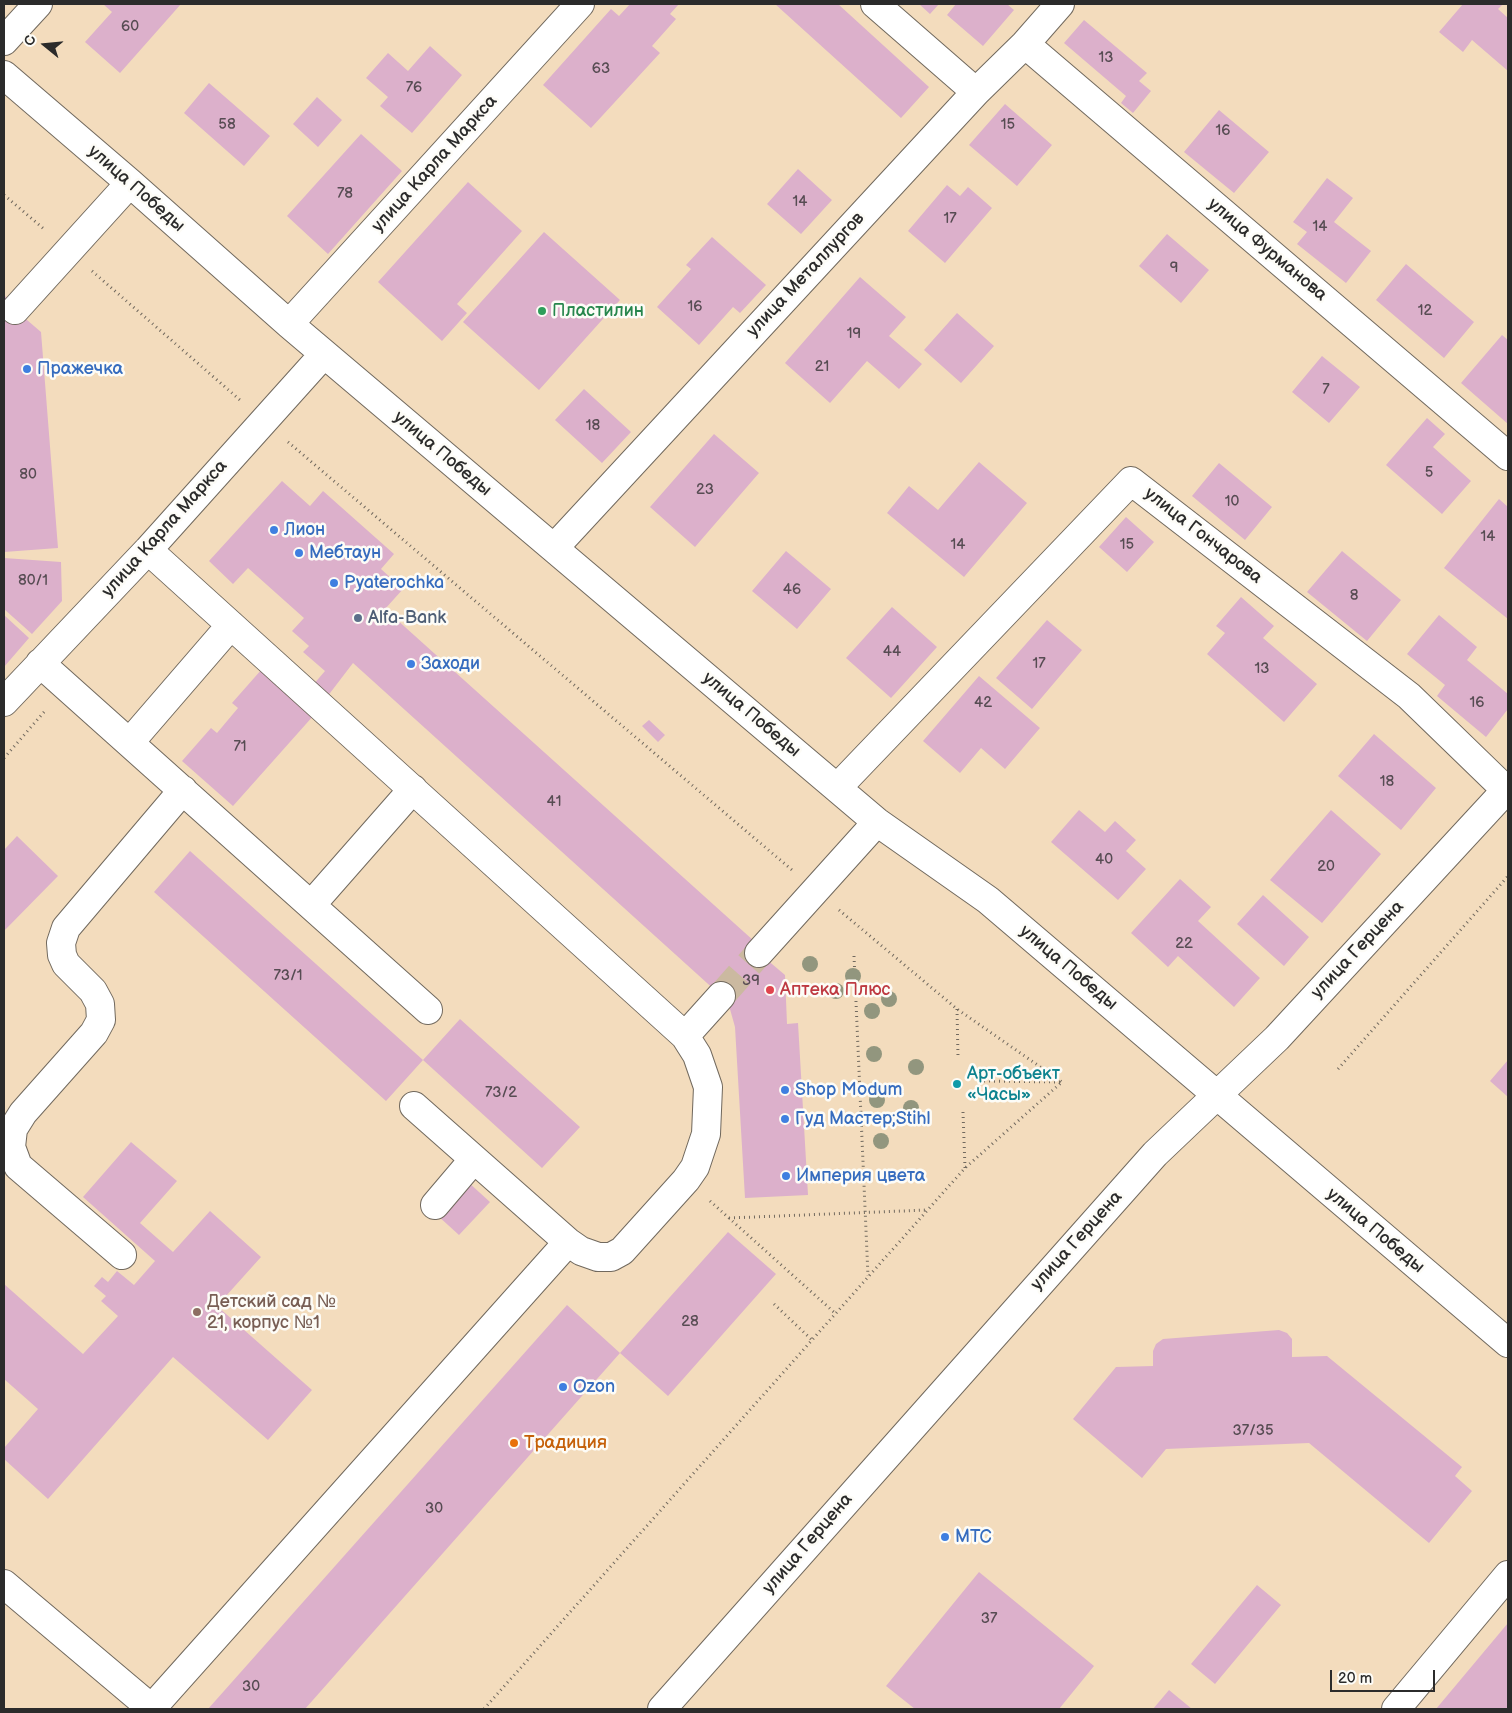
<!DOCTYPE html>
<html>
<head>
<meta charset="utf-8">
<style>
  body { margin:0 }
  #map { position:relative; width:1512px; height:1713px; overflow:hidden; background:#f3dcbd; font-family:"Balsamiq Sans",sans-serif }
  canvas { display:block }
  .frame { position:absolute; inset:0; border:5px solid #2b2b2b; pointer-events:none }
  .north { position:absolute; left:20px; top:20px; width:50px; height:50px; -webkit-text-stroke:4px #fdfcf7; paint-order:stroke; rotate:287deg; font-size:14px; font-weight:700; line-height:20px; text-align:center; color:#2b2b2b }
  .north::after { content:''; display:block; margin:auto; width:18px; height:22px; background:#2b2b2b; clip-path:polygon(50% 0,100% 100%,50% 72%,0 100%) }
  .scale { position:absolute; left:1330px; top:1670px; width:105px; height:22px; box-sizing:border-box; border:2px solid #2b2b2b; border-top:0; padding-left:6px; font-size:15px; line-height:18px; white-space:nowrap; color:#2b2b2b; -webkit-text-stroke:4px #fdfcf7; paint-order:stroke }
</style>
</head>
<body>
<div id="map">
<canvas width="1512" height="1713"></canvas>
<div class="frame"></div>
<div class="north">С</div>
<div class="scale">20 m</div>
</div>
<script>
const ctx = document.querySelector('canvas').getContext('2d');
ctx.lineJoin = 'round';
function fillPath(path, color) {
  ctx.fillStyle = color;
  ctx.fill(path, 'evenodd');
}
function toPath(rows) {
  const path = new Path2D();
  for (const r of rows) {
    path.moveTo(r[0], r[1]);
    for (let i = 2; i < r.length; i += 2) path.lineTo(r[i], r[i + 1]);
  }
  return path;
}
function strokePath(path, color, width, dash) {
  ctx.strokeStyle = color;
  ctx.lineWidth = width;
  ctx.lineCap = dash ? 'butt' : 'round';
  ctx.setLineDash(dash || []);
  ctx.stroke(path);
}
function drawText(font, color, halo, rows, align = 'center') {
  ctx.font = font + ' "Balsamiq Sans",sans-serif';
  ctx.lineWidth = 5;
  ctx.setLineDash([]);
  ctx.textBaseline = 'middle';
  ctx.strokeStyle = halo;
  ctx.fillStyle = color;
  for (const [text, x, y, turn = 0] of rows) {
    ctx.save();
    ctx.translate(x, y);
    ctx.rotate((+turn || 0) * Math.PI / 180);
    ctx.textAlign = isNaN(turn) ? turn : align;
    if (halo) ctx.strokeText(text, 0, 0);
    ctx.fillText(text, 0, 0);
    ctx.restore();
  }
}
fillPath(toPath([
  [103,4,181,4,120,73,85,42,112,12],
  [630,4,679,4,670,14,676,19,652,46,660,53,591,128,543,85,611,9,619,16],
  [775,4,838,4,929,87,901,118],
  [919,4,939,4,930,14],
  [956,4,1007,4,1014,10,983,46,947,15],
  [1463,4,1503,4,1498,9,1508,18,1508,71,1472,40,1463,52,1439,32],
  [1084,20,1147,73,1139,81,1151,91,1133,113,1121,103,1126,96,1064,43],
  [430,46,462,75,412,133,380,106,388,97,366,78,388,53,408,71],
  [209,83,270,136,244,166,184,113],
  [317,97,342,120,318,147,293,124],
  [1005,104,1052,145,1017,186,969,145],
  [1219,110,1269,152,1234,193,1184,152],
  [361,134,402,171,328,254,287,216],
  [798,169,832,200,801,234,767,204],
  [1327,178,1353,198,1334,222,1371,251,1346,283,1297,244,1307,232,1293,222],
  [468,182,522,231,457,304,467,313,442,341,378,282],
  [947,185,960,196,968,187,992,208,945,263,908,231],
  [544,232,620,300,539,390,463,322],
  [1167,234,1209,270,1181,303,1139,266],
  [712,237,766,285,740,313,733,307,699,345,657,307,691,269,686,265],
  [1406,264,1474,322,1444,358,1376,300],
  [860,277,906,317,889,336,922,364,899,389,867,361,830,403,785,363],
  [4,295,9,300,6,302,41,332,58,548,4,552],
  [957,313,994,346,961,383,924,350],
  [1502,335,1508,340,1508,424,1461,383],
  [1322,356,1360,387,1329,423,1292,392],
  [584,389,631,432,602,463,555,420],
  [1427,418,1445,434,1433,447,1471,481,1442,514,1386,465],
  [714,434,759,473,695,547,650,507],
  [979,462,1027,503,964,577,887,513,909,486,938,510],
  [1219,463,1272,507,1245,540,1192,496],
  [282,481,310,506,323,491,394,554,381,569,403,589,385,609,754,941,759,953,785,975,787,1024,798,1023,808,1195,745,1198,735,1027,728,1002,353,663,327,697,313,685,325,671,303,652,309,646,292,631,304,618,248,568,233,584,209,561],
  [1499,499,1508,507,1508,619,1444,568],
  [1126,517,1154,542,1127,572,1099,547],
  [786,551,831,589,797,629,752,591],
  [1342,551,1401,600,1367,641,1307,592],
  [4,558,61,562,62,601,32,634,4,609],
  [1241,597,1274,626,1263,638,1317,684,1284,722,1207,654,1225,633,1216,626],
  [892,607,937,647,891,698,846,658],
  [4,615,29,638,4,667],
  [1439,615,1477,647,1467,660,1508,694,1508,709,1486,737,1437,696,1445,685,1407,654],
  [1047,620,1082,650,1032,709,996,678],
  [262,669,314,715,233,806,182,761,211,728,217,733,238,708,232,703],
  [979,676,1040,728,1005,769,981,748,960,773,923,741],
  [649,720,665,735,658,742,642,726],
  [1374,734,1436,788,1401,830,1338,776],
  [1079,810,1105,832,1115,821,1136,840,1126,851,1146,869,1118,900,1051,842],
  [1331,810,1381,854,1322,923,1270,880],
  [17,836,58,876,4,931,4,850],
  [190,851,423,1060,460,1019,580,1127,542,1168,423,1060,386,1101,154,892],
  [1180,879,1211,907,1198,921,1260,978,1234,1007,1178,956,1168,967,1131,933],
  [1263,895,1309,937,1284,966,1237,924],
  [1508,1060,1508,1097,1490,1081],
  [131,1142,177,1181,140,1223,173,1252,210,1211,261,1257,217,1306,312,1390,268,1440,173,1357,48,1499,4,1459,4,1448,38,1409,4,1379,4,1284,83,1354,118,1316,101,1301,106,1296,94,1286,102,1277,108,1282,117,1271,134,1285,155,1261,83,1197],
  [468,1182,490,1202,459,1235,437,1215],
  [728,1232,776,1274,668,1396,620,1353],
  [567,1305,620,1353,305,1709,208,1709],
  [1279,1330,1287,1333,1292,1339,1292,1357,1327,1356,1462,1467,1455,1476,1472,1491,1429,1543,1309,1443,1166,1449,1142,1478,1073,1419,1116,1367,1153,1366,1153,1351,1156,1344,1163,1339],
  [979,1572,1094,1666,1059,1709,915,1709,886,1686],
  [1257,1585,1281,1605,1215,1684,1191,1664],
  [1508,1623,1508,1709,1436,1709],
  [1169,1690,1192,1709,1153,1709]
]), '#dcb0cb');
strokePath(toPath([
  [721,996,759,953]
]), '#cbb9a0', 28, [28, 14]);
const minor = toPath([
  [875,4,976,92],
  [4,41,38,4],
  [1025,44,1508,456],
  [4,75,130,183,289,324,877,822,988,900,1508,1343],
  [15,310,130,183],
  [289,324,580,4],
  [554,548,976,92,1025,44,1060,4],
  [148,550,685,1036,697,1055,708,1087,706,1134,695,1167,686,1180,622,1251,611,1257,598,1257,581,1251,568,1242,414,1106],
  [40,663,428,1010],
  [4,702,148,550,324,354],
  [130,742,231,625],
  [837,788,1131,481,1409,696,1506,790],
  [312,904,413,789],
  [759,953,877,822],
  [685,1036,721,996],
  [435,1205,474,1159],
  [122,1255,18,1166,11,1147,13,1129,23,1113,94,1033,101,1020,100,1004,93,991,66,964,62,955,61,943,66,928,183,790],
  [4,1584,151,1708],
  [151,1709,568,1242],
  [662,1709,1155,1154,1277,1038,1508,788],
  [1396,1709,1508,1575]
]);
strokePath(minor, '#71695e', 30);
strokePath(toPath([
  [4,195,44,229],
  [92,271,240,400],
  [288,442,792,870],
  [4,758,45,711],
  [839,910,957,1009,1062,1082],
  [854,956,868,1276],
  [957,1009,958,1057],
  [1338,1069,1508,876],
  [984,1081,1061,1082],
  [963,1112,965,1168],
  [710,1201,836,1314],
  [729,1218,927,1210],
  [774,1304,812,1340],
  [484,1709,965,1168,1062,1082]
]), '#71695e', 3, [1, 4]);
strokePath(minor, '#fff', 28);
ctx.fillStyle = '#92967e';
for (const [x, y] of [
  [810,964],
  [853,976],
  [836,991],
  [889,999],
  [872,1011],
  [874,1054],
  [916,1067],
  [877,1100],
  [911,1108],
  [881,1141]
]) {
  ctx.beginPath();
  ctx.arc(x, y, 8, 0, 2 * Math.PI);
  ctx.fill();
}
for (const [x, y, r, color] of [
  [542,311,5,"#2e9e5b"],
  [27,369,5,"#3f7fe0"],
  [274,530,5,"#3f7fe0"],
  [299,553,5,"#3f7fe0"],
  [334,583,5,"#3f7fe0"],
  [358,618,5,"#5c6f8a"],
  [411,664,5,"#3f7fe0"],
  [770,990,5,"#e0444e"],
  [957,1084,5,"#0f9aa8"],
  [785,1090,5,"#3f7fe0"],
  [785,1119,5,"#3f7fe0"],
  [786,1176,5,"#3f7fe0"],
  [197,1312,5,"#8d6e63"],
  [563,1387,5,"#3f7fe0"],
  [514,1443,5,"#e8710a"],
  [945,1537,5,"#3f7fe0"]
]) {
  const dot = new Path2D();
  dot.arc(x, y, r, 0, 2 * Math.PI);
  ctx.fillStyle = color;
  ctx.fill(dot);
  strokePath(dot, '#fdfcf7', 2);
}
drawText('15px', '#574c53', null, [
  ["60",130,27],
  ["13",1106,58],
  ["63",601,69],
  ["76",414,88],
  ["58",227,125],
  ["15",1008,125],
  ["16",1223,131],
  ["78",345,194],
  ["14",800,202],
  ["17",950,219],
  ["14",1320,227],
  ["9",1174,268],
  ["16",695,307],
  ["12",1425,311],
  ["19",854,334],
  ["21",822,367],
  ["7",1326,390],
  ["18",593,426],
  ["5",1429,473],
  ["80",28,475],
  ["23",705,490],
  ["10",1232,502],
  ["14",1488,537],
  ["14",958,545],
  ["15",1127,545],
  ["80/1",33,581],
  ["46",792,590],
  ["8",1354,596],
  ["44",892,652],
  ["17",1039,664],
  ["13",1262,669],
  ["42",983,703],
  ["16",1477,703],
  ["71",240,747],
  ["18",1387,782],
  ["41",554,802],
  ["40",1104,860],
  ["20",1326,867],
  ["22",1184,944],
  ["73/1",288,976],
  ["39",751,981],
  ["73/2",501,1093],
  ["28",690,1322],
  ["37/35",1253,1431],
  ["30",434,1509],
  ["37",989,1619],
  ["30",251,1687]
]);
drawText('18px', '#2b2b2b', '#fdfcf7', [
  ["улица Карла Маркса",435,164,-48],
  ["улица Победы",136,189,41],
  ["улица Фурманова",1267,250,40],
  ["улица Металлургов",806,275,-47],
  ["улица Победы",442,454,40],
  ["улица Карла Маркса",165,529,-48],
  ["улица Гончарова",1203,536,38],
  ["улица Победы",751,715,40],
  ["улица Герцена",1358,950,-47],
  ["улица Победы",1068,968,40],
  ["улица Победы",1375,1231,40],
  ["улица Герцена",1077,1241,-48],
  ["улица Герцена",808,1544,-49]
]);
drawText('18px', '#27864d', '#fdfcf7', [
  ["Пластилин",552,311]
], 'left');
drawText('18px', '#366cbe', '#fdfcf7', [
  ["Пражечка",37,369],
  ["Лион",284,530],
  ["Мебтаун",309,553],
  ["Pyaterochka",344,583],
  ["Заходи",421,664],
  ["Shop Modum",795,1090],
  ["Гуд Мастер;Stihl",795,1119],
  ["Империя цвета",796,1176],
  ["Ozon",573,1387],
  ["МТС",955,1537]
], 'left');
drawText('18px', '#4e5e75', '#fdfcf7', [
  ["Alfa-Bank",368,618]
], 'left');
drawText('18px', '#be3a42', '#fdfcf7', [
  ["Аптека Плюс",780,990]
], 'left');
drawText('18px', '#0d838f', '#fdfcf7', [
  ["Арт-объект",967,1074],
  ["«Часы»",967,1095]
], 'left');
drawText('18px', '#785e54', '#fdfcf7', [
  ["Детский сад №",207,1302],
  ["21, корпус №1",207,1323]
], 'left');
drawText('18px', '#c56008', '#fdfcf7', [
  ["Традиция",524,1443]
], 'left');
</script>
</body>
</html>
